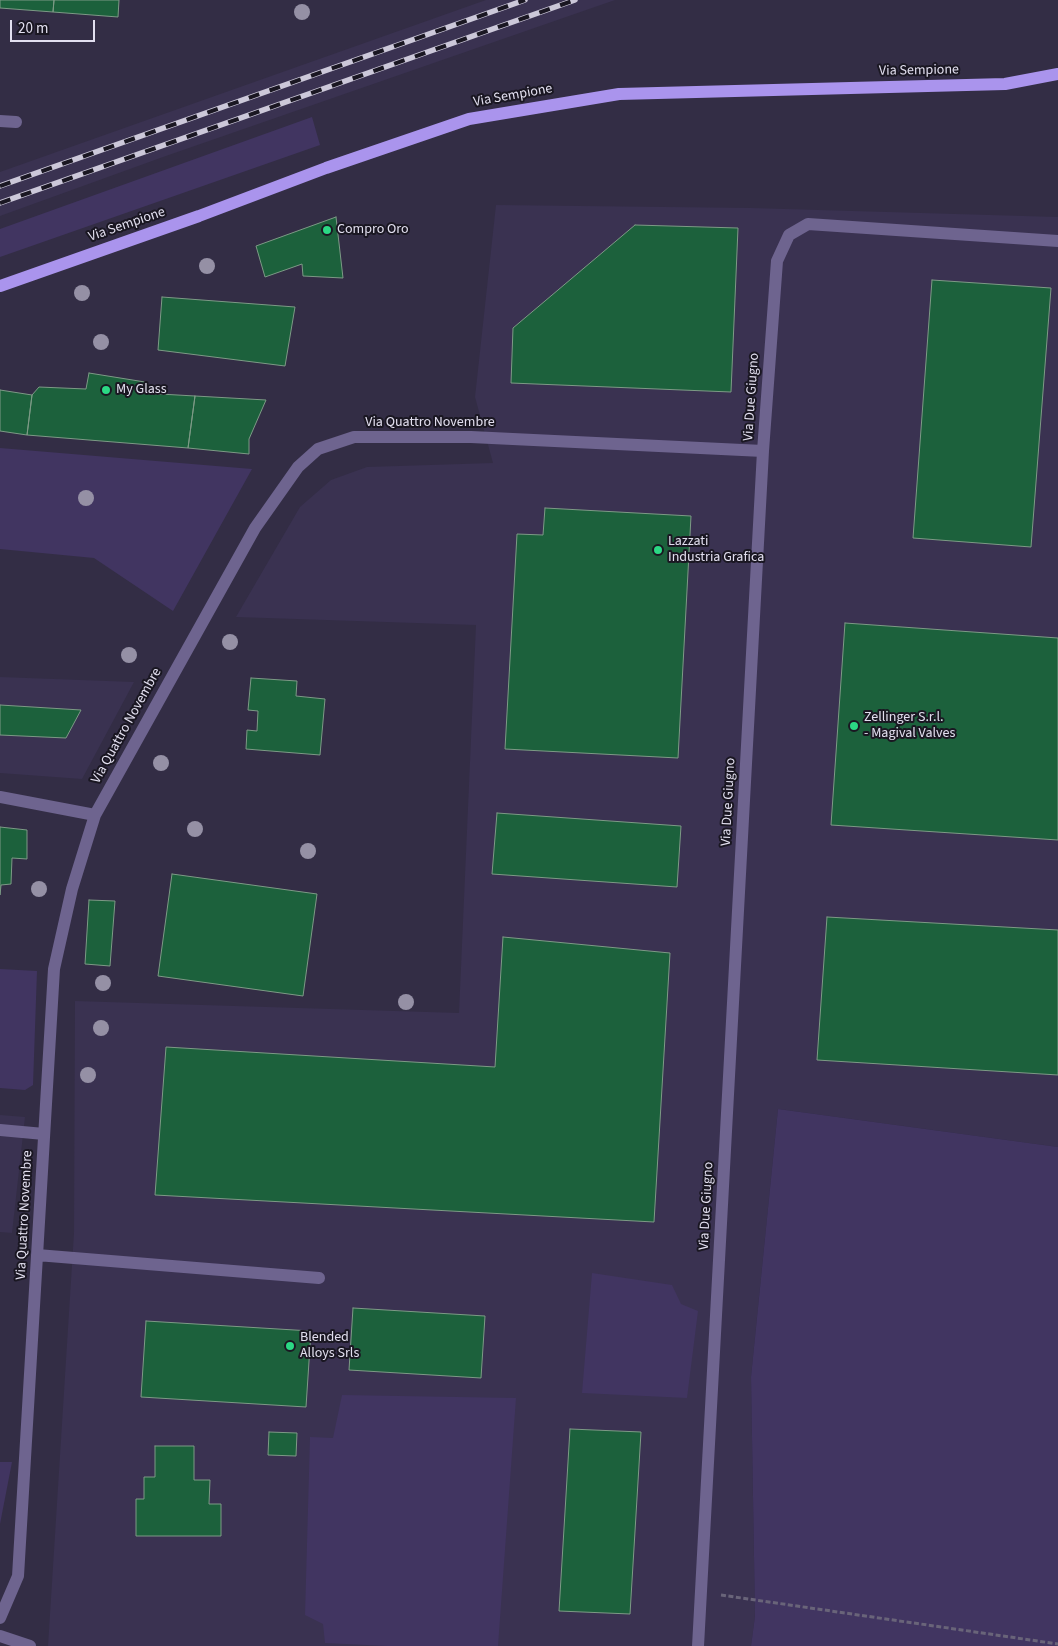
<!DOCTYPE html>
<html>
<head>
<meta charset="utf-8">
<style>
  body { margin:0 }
  #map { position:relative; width:1058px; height:1646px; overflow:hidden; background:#332d45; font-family:"Source Sans 3",sans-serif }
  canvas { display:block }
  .scale { position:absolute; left:10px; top:20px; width:85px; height:22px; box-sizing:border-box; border:2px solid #e2dfef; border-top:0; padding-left:6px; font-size:15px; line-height:18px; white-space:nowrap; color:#e2dfef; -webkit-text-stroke:4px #1a1722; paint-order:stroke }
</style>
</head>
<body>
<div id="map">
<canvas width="1058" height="1646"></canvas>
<div class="scale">20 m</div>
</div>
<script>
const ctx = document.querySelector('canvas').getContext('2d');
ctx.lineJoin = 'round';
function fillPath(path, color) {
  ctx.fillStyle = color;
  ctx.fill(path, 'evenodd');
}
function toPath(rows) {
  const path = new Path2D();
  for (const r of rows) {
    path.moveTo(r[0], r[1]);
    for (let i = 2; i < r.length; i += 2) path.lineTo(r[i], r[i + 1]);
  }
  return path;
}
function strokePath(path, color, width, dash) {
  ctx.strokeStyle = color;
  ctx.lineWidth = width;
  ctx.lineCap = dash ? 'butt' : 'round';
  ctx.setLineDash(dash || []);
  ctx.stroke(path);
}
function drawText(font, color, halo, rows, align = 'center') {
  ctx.font = font + ' "Source Sans 3",sans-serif';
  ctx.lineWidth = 4;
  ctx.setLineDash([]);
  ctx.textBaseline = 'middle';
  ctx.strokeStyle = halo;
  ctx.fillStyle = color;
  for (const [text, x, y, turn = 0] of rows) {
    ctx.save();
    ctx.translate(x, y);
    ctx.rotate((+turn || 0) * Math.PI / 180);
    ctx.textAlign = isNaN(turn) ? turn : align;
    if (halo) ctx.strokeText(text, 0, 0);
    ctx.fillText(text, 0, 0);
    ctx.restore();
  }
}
fillPath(toPath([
  [486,0,615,0,163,157,0,216,0,172],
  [496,205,751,208,1058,217,1058,1147,778,1109,751,1377,755,1616,751,1646,48,1646,74,1233,75,1001,459,1013,476,625,236,617,300,507,331,480,367,467,493,463,475,397],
  [0,677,134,682,82,779,0,773],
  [0,1115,25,1117,12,1233,0,1232]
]), '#3a3251');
fillPath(toPath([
  [312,117,320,145,0,257,0,229],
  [0,448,252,469,173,611,94,558,0,549],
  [0,969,37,971,33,1085,25,1090,0,1088],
  [778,1109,1058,1147,1058,1646,751,1646,755,1616,751,1377],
  [592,1273,672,1285,681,1304,698,1311,687,1398,582,1393],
  [342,1395,516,1398,498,1646,387,1646,325,1643,323,1624,305,1615,310,1437,333,1438],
  [0,1462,12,1462,0,1524]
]), '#413561');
const building = toPath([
  [0,0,54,0,53,12,0,8,0,0],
  [54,0,119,0,118,17,53,12,54,0],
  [336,217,343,278,303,276,302,264,265,277,256,246,336,217],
  [635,225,738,228,731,392,511,383,513,328,635,225],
  [932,280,1051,288,1031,547,913,538,932,280],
  [162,297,295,307,285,366,158,350,162,297],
  [89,373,145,382,142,393,195,396,188,448,27,435,32,395,39,387,86,389,89,373],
  [0,390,32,395,27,435,0,431,0,390],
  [195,396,266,400,249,439,249,454,188,448,195,396],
  [545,508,691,516,678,758,505,749,517,534,543,535,545,508],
  [845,623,1058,638,1058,840,831,825,845,623],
  [251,678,297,681,296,696,325,699,320,755,246,749,247,730,257,731,258,711,248,710,251,678],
  [0,705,81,710,66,738,0,735,0,705],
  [497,813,681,826,677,887,492,874,497,813],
  [0,827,27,830,27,859,12,858,11,884,1,885,0,895,0,827],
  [172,874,317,894,303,996,158,976,172,874],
  [89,900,115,901,110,966,85,964,89,900],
  [827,917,1058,930,1058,1075,817,1060,827,917],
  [503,937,670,953,654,1222,155,1195,166,1047,495,1067,503,937],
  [353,1308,485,1316,481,1378,349,1370,353,1308],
  [146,1321,311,1331,306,1407,141,1397,146,1321],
  [570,1429,641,1432,630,1614,559,1611,570,1429],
  [269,1432,297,1433,296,1456,268,1455,269,1432],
  [155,1446,194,1446,194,1480,210,1480,209,1504,221,1504,221,1536,136,1536,136,1499,144,1499,144,1477,155,1477,155,1446]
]);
fillPath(building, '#1c613c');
strokePath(building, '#7d9a86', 1);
strokePath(toPath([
  [721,1595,1058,1644]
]), '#696479', 3, [5, 2.5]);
strokePath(toPath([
  [0,121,16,122],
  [0,797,95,815],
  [0,1130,44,1134],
  [37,1255,319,1278],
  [0,1618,18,1576,54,969,72,889,95,815,255,528,298,467,318,449,354,437,471,437,763,451],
  [0,1636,30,1646],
  [698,1646,763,451,777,261,789,235,808,224,1058,241]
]), '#6e648f', 12);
strokePath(toPath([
  [0,286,199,216,326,168,469,119,619,94,1005,84,1058,74]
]), '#aa94ed', 12);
const rail = toPath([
  [0,186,525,0],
  [0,203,575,0]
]);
strokePath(rail, '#ccc8d9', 5.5);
strokePath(rail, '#1a1722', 4, [11]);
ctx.fillStyle = '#9590a5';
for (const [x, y] of [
  [302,12],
  [207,266],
  [82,293],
  [101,342],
  [86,498],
  [230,642],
  [129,655],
  [161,763],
  [195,829],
  [308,851],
  [39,889],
  [103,983],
  [406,1002],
  [101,1028],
  [88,1075]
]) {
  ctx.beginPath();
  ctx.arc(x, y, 8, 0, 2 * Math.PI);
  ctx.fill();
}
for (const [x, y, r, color] of [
  [327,230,5,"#2bd884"],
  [106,390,5,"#2bd884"],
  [658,550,5,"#2bd884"],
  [854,726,5,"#2bd884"],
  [290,1346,5,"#2bd884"]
]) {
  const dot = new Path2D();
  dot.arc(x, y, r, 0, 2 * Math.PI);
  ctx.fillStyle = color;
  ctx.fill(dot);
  strokePath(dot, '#1a1722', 2);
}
drawText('14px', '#e2dfef', '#1a1722', [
  ["Via Sempione",919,71,-1],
  ["Via Sempione",513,96,-10],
  ["Via Sempione",127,225,-19],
  ["Via Due Giugno",752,397,-86],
  ["Via Quattro Novembre",430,423],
  ["Via Quattro Novembre",127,726,-61],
  ["Via Due Giugno",729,802,-87],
  ["Via Due Giugno",707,1206,-87],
  ["Via Quattro Novembre",25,1215,-87]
]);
drawText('14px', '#e2dfef', '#1a1722', [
  ["Compro Oro",337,230],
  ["My Glass",116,390],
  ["Lazzati",668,542],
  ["Industria Grafica",668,558],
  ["Zellinger S.r.l.",864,718],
  ["- Magival Valves",864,734],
  ["Blended",300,1338],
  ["Alloys Srls",300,1354]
], 'left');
</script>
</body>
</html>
